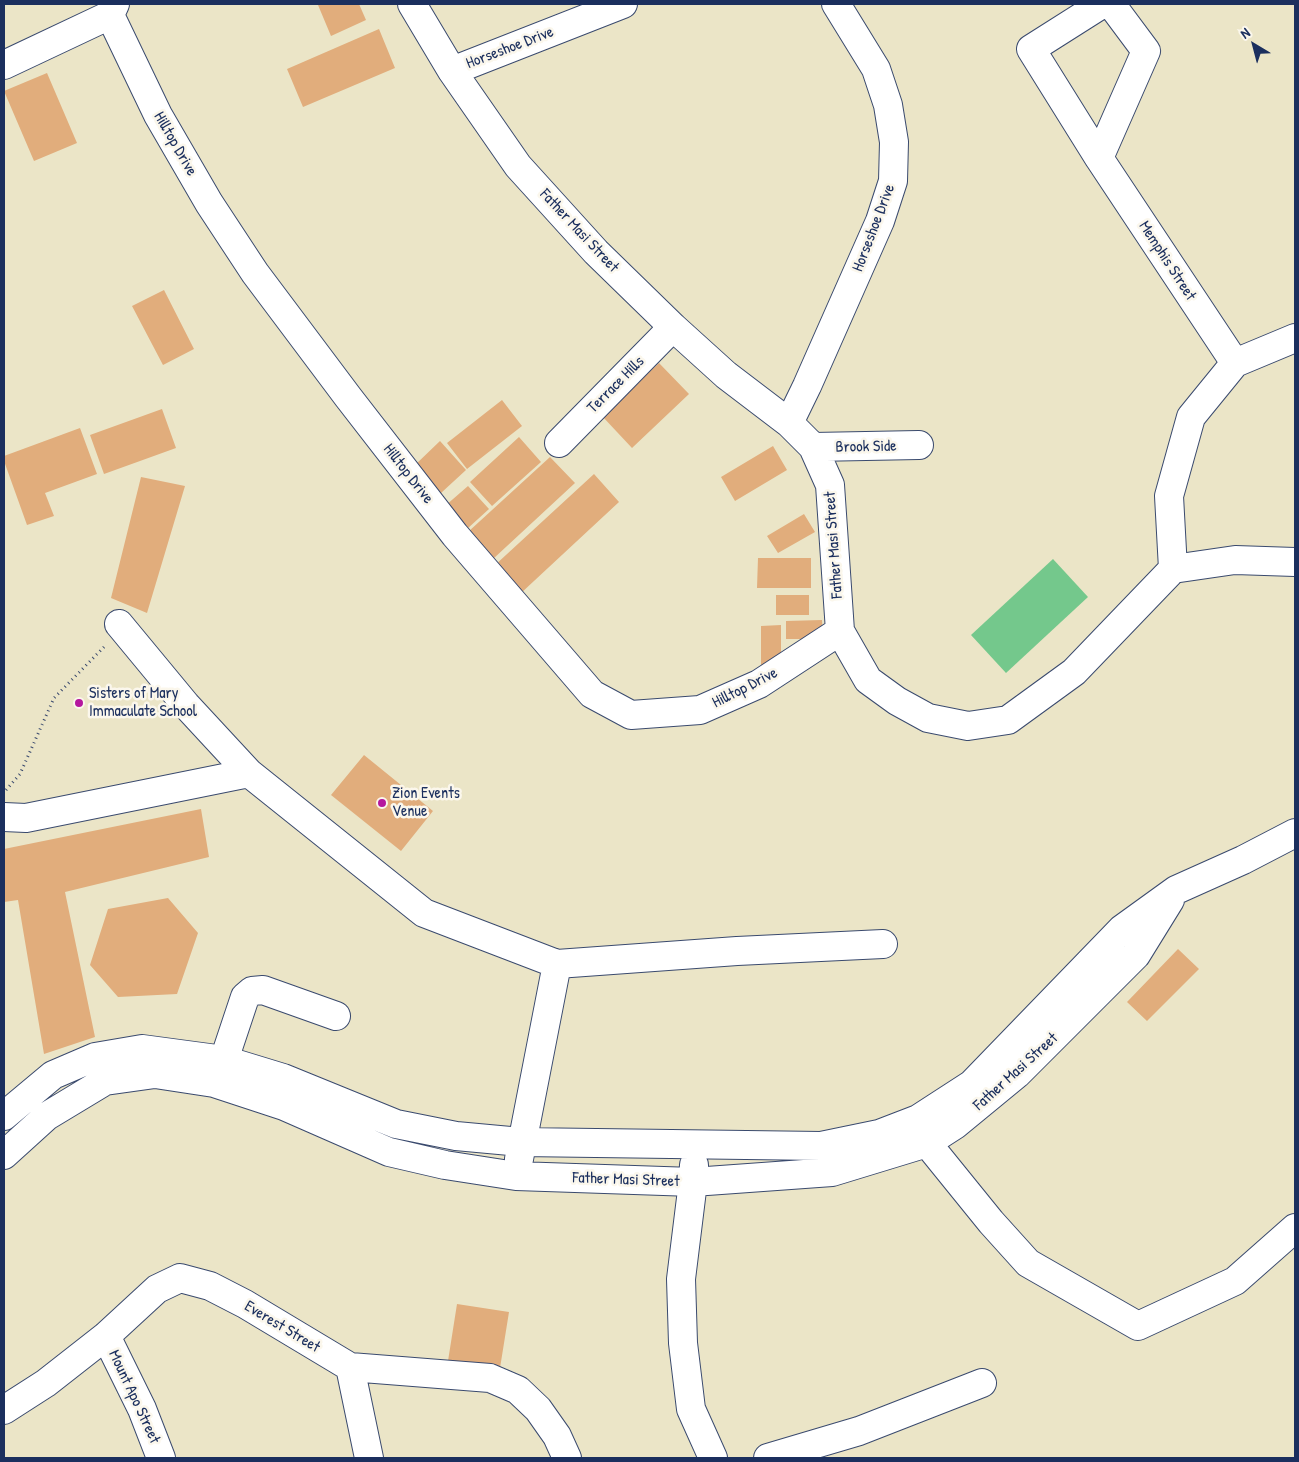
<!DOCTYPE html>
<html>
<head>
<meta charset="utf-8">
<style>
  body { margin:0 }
  #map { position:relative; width:1299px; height:1462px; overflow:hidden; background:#ebe5c7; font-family:"Patrick Hand",sans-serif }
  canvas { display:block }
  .frame { position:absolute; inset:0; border:5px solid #1b2f5e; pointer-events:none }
  .north { position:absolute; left:1229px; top:20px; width:50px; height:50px; -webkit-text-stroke:4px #fbf7ec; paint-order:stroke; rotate:323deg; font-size:14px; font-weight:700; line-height:20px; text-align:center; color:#1b2f5e }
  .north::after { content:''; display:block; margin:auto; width:18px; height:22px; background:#1b2f5e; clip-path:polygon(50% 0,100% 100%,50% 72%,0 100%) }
</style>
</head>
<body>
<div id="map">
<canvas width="1299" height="1462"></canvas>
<div class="frame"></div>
<div class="north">N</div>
</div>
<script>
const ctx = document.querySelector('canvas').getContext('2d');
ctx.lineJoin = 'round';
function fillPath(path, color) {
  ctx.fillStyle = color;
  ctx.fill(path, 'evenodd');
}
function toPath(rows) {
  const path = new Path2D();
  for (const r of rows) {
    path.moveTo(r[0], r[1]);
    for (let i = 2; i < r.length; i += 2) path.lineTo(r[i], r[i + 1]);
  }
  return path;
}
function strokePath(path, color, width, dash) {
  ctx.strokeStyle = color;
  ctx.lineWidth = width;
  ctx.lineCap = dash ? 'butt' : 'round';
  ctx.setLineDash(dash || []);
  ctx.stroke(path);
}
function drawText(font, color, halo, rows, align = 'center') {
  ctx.font = font + ' "Patrick Hand",sans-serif';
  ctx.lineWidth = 5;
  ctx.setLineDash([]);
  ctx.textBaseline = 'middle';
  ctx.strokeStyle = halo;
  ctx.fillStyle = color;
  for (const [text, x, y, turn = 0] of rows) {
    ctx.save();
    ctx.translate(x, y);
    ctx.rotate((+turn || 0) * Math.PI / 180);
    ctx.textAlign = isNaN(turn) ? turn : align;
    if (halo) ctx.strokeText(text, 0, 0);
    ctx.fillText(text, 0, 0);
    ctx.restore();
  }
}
fillPath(toPath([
  [1053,559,1088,597,1006,673,971,635]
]), '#74c88c');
fillPath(toPath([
  [321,4,359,4,366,20,331,36,318,5],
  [379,29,395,68,303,107,287,69],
  [47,73,77,143,34,161,4,91],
  [164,290,194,349,163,365,132,306],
  [659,363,689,394,632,448,602,416],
  [502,400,522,426,467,469,447,443],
  [162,409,176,448,104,474,90,435],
  [80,428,97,474,45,493,54,516,27,525,4,461,4,456],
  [519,437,541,462,492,506,470,482],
  [440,441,466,470,441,493,415,465],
  [773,446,787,470,735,501,721,477],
  [550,457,575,483,493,559,468,532],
  [594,474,619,502,520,594,494,566],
  [141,477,185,486,147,613,111,598],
  [468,486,489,509,467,529,445,506],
  [804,514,815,532,778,553,767,536],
  [758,558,811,558,811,588,757,588],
  [776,595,809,595,809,615,776,615],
  [822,620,823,639,786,639,786,621],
  [781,625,781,667,761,667,761,626],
  [364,755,433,811,401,851,331,795],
  [201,809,209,857,65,892,95,1037,44,1054,18,900,4,902,4,849],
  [168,898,198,933,177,994,118,997,90,965,108,909],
  [1178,949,1199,969,1147,1021,1127,1002],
  [457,1304,509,1312,500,1368,448,1361]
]), '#e1ad7c');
const minor = toPath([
  [115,4,110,15,158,115,209,203,255,273,348,397,455,535,592,694,631,715,700,710,759,684,840,631],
  [412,4,452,71,518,166,596,252,673,327,726,375,789,423,813,447,830,485,840,631,868,680,897,701,928,718,968,726,1008,720,1074,672,1173,569,1235,560,1295,562],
  [1102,4,1031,49,1099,158,1235,363],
  [4,65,110,15],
  [452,71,623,4],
  [1099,158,1146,51,1111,4],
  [789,423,807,386,880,221,893,181,894,142,888,105,876,69,836,4],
  [559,443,673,327],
  [813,447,919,445],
  [1173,569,1169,496,1191,417,1235,363,1295,338],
  [119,624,186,705,249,773,424,913,557,964,737,951,883,944],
  [4,817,26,818,249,773],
  [224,1060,245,997,252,991,263,990,336,1016],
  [4,1116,53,1075,95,1057,142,1049,224,1060,283,1078,396,1124,456,1136,521,1142,821,1146,879,1134,918,1119,972,1084,1122,929,1176,890,1243,860,1295,833],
  [921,1126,927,1143,991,1222,1028,1263,1138,1326,1235,1281,1295,1228],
  [4,1155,47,1116,105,1081,155,1074,214,1083,284,1106,389,1152,445,1165,516,1176,693,1182,832,1172,927,1143,955,1125,1017,1074,1136,955,1170,900],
  [519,1159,557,964],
  [694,1165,693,1182,681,1279,683,1343,691,1409,713,1458],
  [106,1336,142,1409,161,1458],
  [350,1367,369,1458],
  [4,1410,46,1383,106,1336,157,1289,180,1278,210,1286,245,1304,350,1367,490,1378,518,1390,538,1409,557,1436,567,1458],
  [768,1458,859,1431,982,1383]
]);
strokePath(minor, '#3a4a6e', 30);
strokePath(toPath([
  [6,790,20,774,54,698,104,647]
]), '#3a4a6e', 3, [1, 4]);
strokePath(minor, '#fff', 28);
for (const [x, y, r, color] of [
  [79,703,5,"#b5179e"],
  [382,803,5,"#b5179e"]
]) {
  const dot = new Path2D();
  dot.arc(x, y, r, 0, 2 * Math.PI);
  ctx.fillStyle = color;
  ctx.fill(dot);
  strokePath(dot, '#fbf7ec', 2);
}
drawText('16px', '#1b2f5e', '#fbf7ec', [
  ["Horseshoe Drive",510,48,-21],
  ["Hilltop Drive",175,144,60],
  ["Horseshoe Drive",874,228,-69],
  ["Father Masi Street",579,231,47],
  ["Memphis Street",1167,261,57],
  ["Terrace Hills",616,385,-45],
  ["Brook Side",866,447,-1],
  ["Hilltop Drive",408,474,52],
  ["Father Masi Street",834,545,-94],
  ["Hilltop Drive",745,688,-27],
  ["Father Masi Street",1016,1072,-42],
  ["Father Masi Street",626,1180,2],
  ["Everest Street",282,1327,31],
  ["Mount Apo Street",134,1397,65]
]);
drawText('16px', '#1b2f5e', '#fbf7ec', [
  ["Sisters of Mary",89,694],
  ["Immaculate School",89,712],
  ["Zion Events",392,794],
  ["Venue",392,812]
], 'left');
</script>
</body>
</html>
